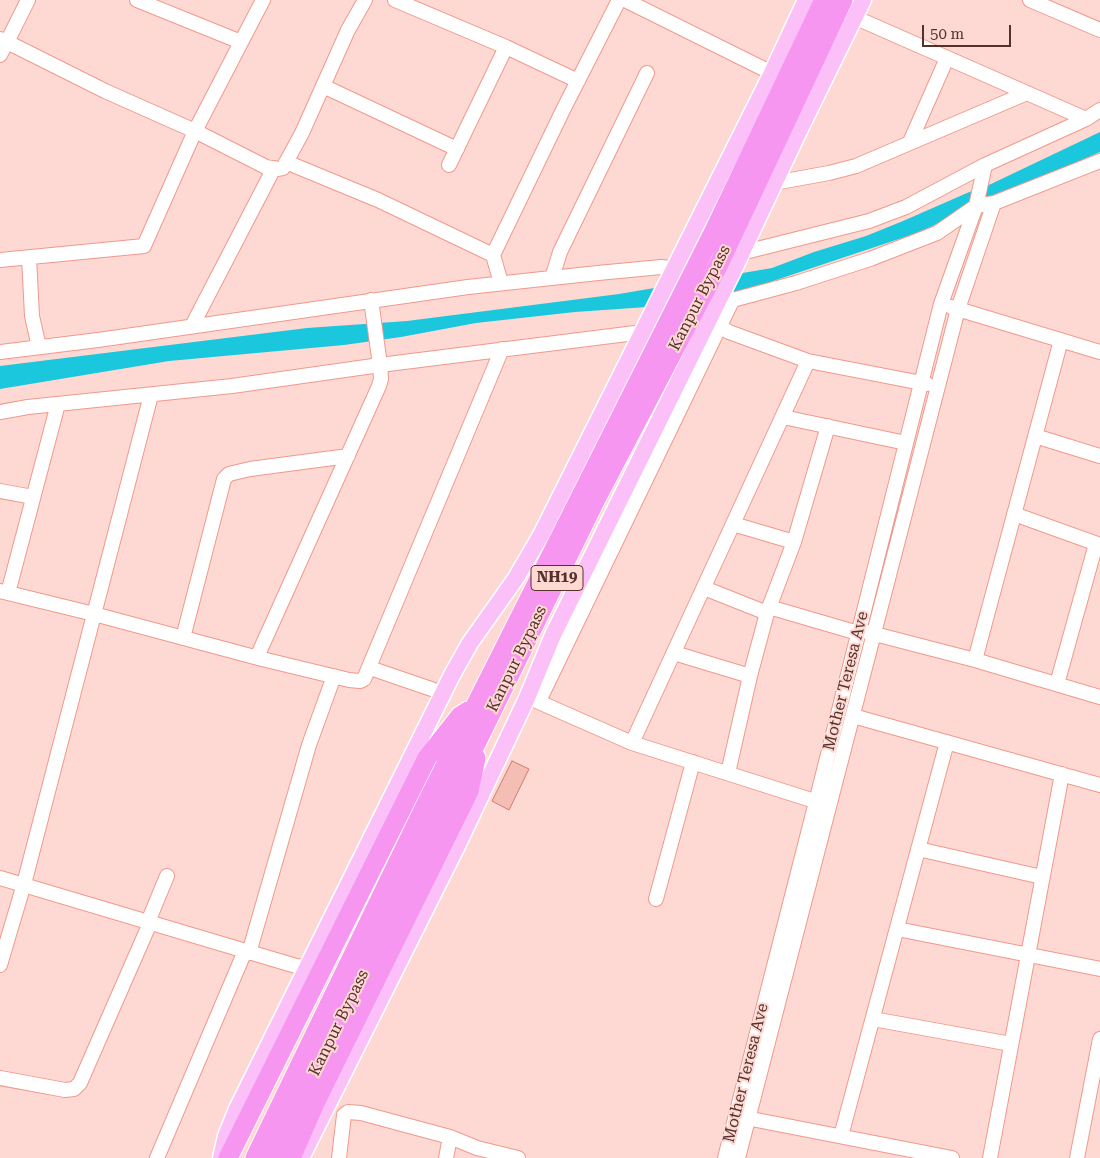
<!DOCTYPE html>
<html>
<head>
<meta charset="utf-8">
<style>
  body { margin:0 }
  #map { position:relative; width:1100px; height:1158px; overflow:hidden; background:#fed9d3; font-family:"Roboto Serif",serif }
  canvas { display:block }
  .scale { position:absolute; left:922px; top:25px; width:89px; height:22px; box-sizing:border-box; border:2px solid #55312c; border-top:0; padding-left:6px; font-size:15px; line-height:18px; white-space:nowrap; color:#55312c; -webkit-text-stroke:4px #fed9d3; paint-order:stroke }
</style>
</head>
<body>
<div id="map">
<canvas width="1100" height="1158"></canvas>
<div class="scale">50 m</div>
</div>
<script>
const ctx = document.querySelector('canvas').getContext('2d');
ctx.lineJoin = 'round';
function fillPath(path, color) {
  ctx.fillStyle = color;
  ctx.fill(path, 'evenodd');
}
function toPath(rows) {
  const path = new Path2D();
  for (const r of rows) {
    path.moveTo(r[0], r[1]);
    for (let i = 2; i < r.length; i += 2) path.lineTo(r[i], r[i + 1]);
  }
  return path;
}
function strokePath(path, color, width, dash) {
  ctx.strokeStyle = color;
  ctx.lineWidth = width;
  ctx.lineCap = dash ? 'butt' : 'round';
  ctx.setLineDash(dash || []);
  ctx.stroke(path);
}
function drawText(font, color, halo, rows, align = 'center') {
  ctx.font = font + ' "Roboto Serif",serif';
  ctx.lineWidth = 4;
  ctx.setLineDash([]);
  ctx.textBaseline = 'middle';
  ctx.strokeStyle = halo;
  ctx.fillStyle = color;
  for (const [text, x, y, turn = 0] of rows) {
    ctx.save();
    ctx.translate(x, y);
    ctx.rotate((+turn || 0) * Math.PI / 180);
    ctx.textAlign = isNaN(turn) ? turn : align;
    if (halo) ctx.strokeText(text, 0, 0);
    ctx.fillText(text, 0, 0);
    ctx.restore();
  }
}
fillPath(toPath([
  [1100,132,1100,152,953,216,920,232,740,292,647,307,575,312,476,323,401,337,344,345,169,361,0,389,0,366,307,328,407,321,619,294,772,268,814,252,866,236,903,221,967,193,991,184]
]), '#1bc7dc');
const building = toPath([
  [512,761,529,769,509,810,492,801,512,761]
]);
fillPath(building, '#f4beb5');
strokePath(building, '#cf7b6f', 1);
const minor = toPath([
  [28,0,7,42,105,91,195,131,266,167,277,169,283,168,302,133,348,30,365,0],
  [137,0,241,42],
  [395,0,506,47,578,81],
  [625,0,772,73],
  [1030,0,1100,30],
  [854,17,1086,119],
  [0,39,7,42,0,55],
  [323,86,457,149],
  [910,142,947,58],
  [286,162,378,200,493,255],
  [449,165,506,47],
  [774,183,829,173,856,166,1027,93],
  [741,253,869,221,906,207,985,165,1086,119,1100,110],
  [29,257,32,316,39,347],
  [0,260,144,246,195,131,263,0],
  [552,278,560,252,647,73],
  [501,283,493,255,564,108,619,0],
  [725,302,796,283,870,259,937,233,976,206,994,203,1100,161],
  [951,307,1100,352],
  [192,326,274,168],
  [721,327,729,332,808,361,927,384],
  [0,352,98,340,468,287,598,273,661,267,673,268],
  [0,412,28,407,232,386,380,365,643,332],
  [783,417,906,443],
  [1035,436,1100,456],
  [0,491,33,497],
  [1014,514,1100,545],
  [733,524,794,542,828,426],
  [704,588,767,613,750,676],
  [0,591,94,614,262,659,349,680,360,681,364,679,502,349],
  [8,593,58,404],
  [769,607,858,633],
  [767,613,794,542],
  [867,632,975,660,1100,697],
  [183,638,224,479,229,474,250,469,348,456],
  [674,653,750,676,728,773],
  [257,657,379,386,381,379,380,365,371,300],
  [975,660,1061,340],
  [370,668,443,693],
  [1057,684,1096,544],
  [532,699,632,743,824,804],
  [539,701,733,299],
  [853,716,1100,785],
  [632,743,808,361],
  [918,849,1042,877],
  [0,878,296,966,305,967],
  [656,899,693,762],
  [897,929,1100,969],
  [249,953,309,745,334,676],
  [0,965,24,884,151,395],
  [873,1019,1011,1044],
  [0,1078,65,1090,74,1089,80,1083,150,923,150,917,167,876],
  [741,1117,952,1158],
  [841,1136,947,742],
  [157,1158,245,951],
  [339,1158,344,1115,348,1112,361,1113,450,1137,477,1148,518,1158],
  [446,1158,450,1137],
  [725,1158,816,802,941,304,976,206,985,165],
  [738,1158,958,309,994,203],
  [990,1158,1062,774],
  [1077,1158,1100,1039]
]);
const major = toPath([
  [221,1158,226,1136,237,1109,452,675,470,643,516,578,541,535,772,73,806,0],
  [301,1158,457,846,527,698,553,635,735,267,796,137,863,0]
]);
const highway = toPath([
  [228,1158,427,758,460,716,468,711],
  [255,1158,428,800,714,231,824,0],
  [273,1158,596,499,719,264,843,0],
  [291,1158,315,1103,469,791,476,758]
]);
strokePath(minor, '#f0998c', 16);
strokePath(major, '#fff', 19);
strokePath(highway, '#fff', 21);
strokePath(minor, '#fff', 14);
strokePath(major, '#fac0f7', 16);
strokePath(highway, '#f696f1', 19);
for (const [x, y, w] of [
  [557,578,52]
]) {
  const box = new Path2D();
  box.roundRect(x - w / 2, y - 12.5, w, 25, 4);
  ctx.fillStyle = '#fed9d3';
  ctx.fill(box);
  strokePath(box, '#55312c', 1);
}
drawText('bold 15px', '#55312c', null, [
  ["NH19",557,578]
]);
drawText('16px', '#55312c', '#fed9d3', [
  ["Kanpur Bypass",700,298,-63],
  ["Kanpur Bypass",517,659,-64],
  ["Mother Teresa Ave",846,681,-76],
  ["Kanpur Bypass",339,1023,-64],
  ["Mother Teresa Ave",746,1073,-76]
]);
</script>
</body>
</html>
